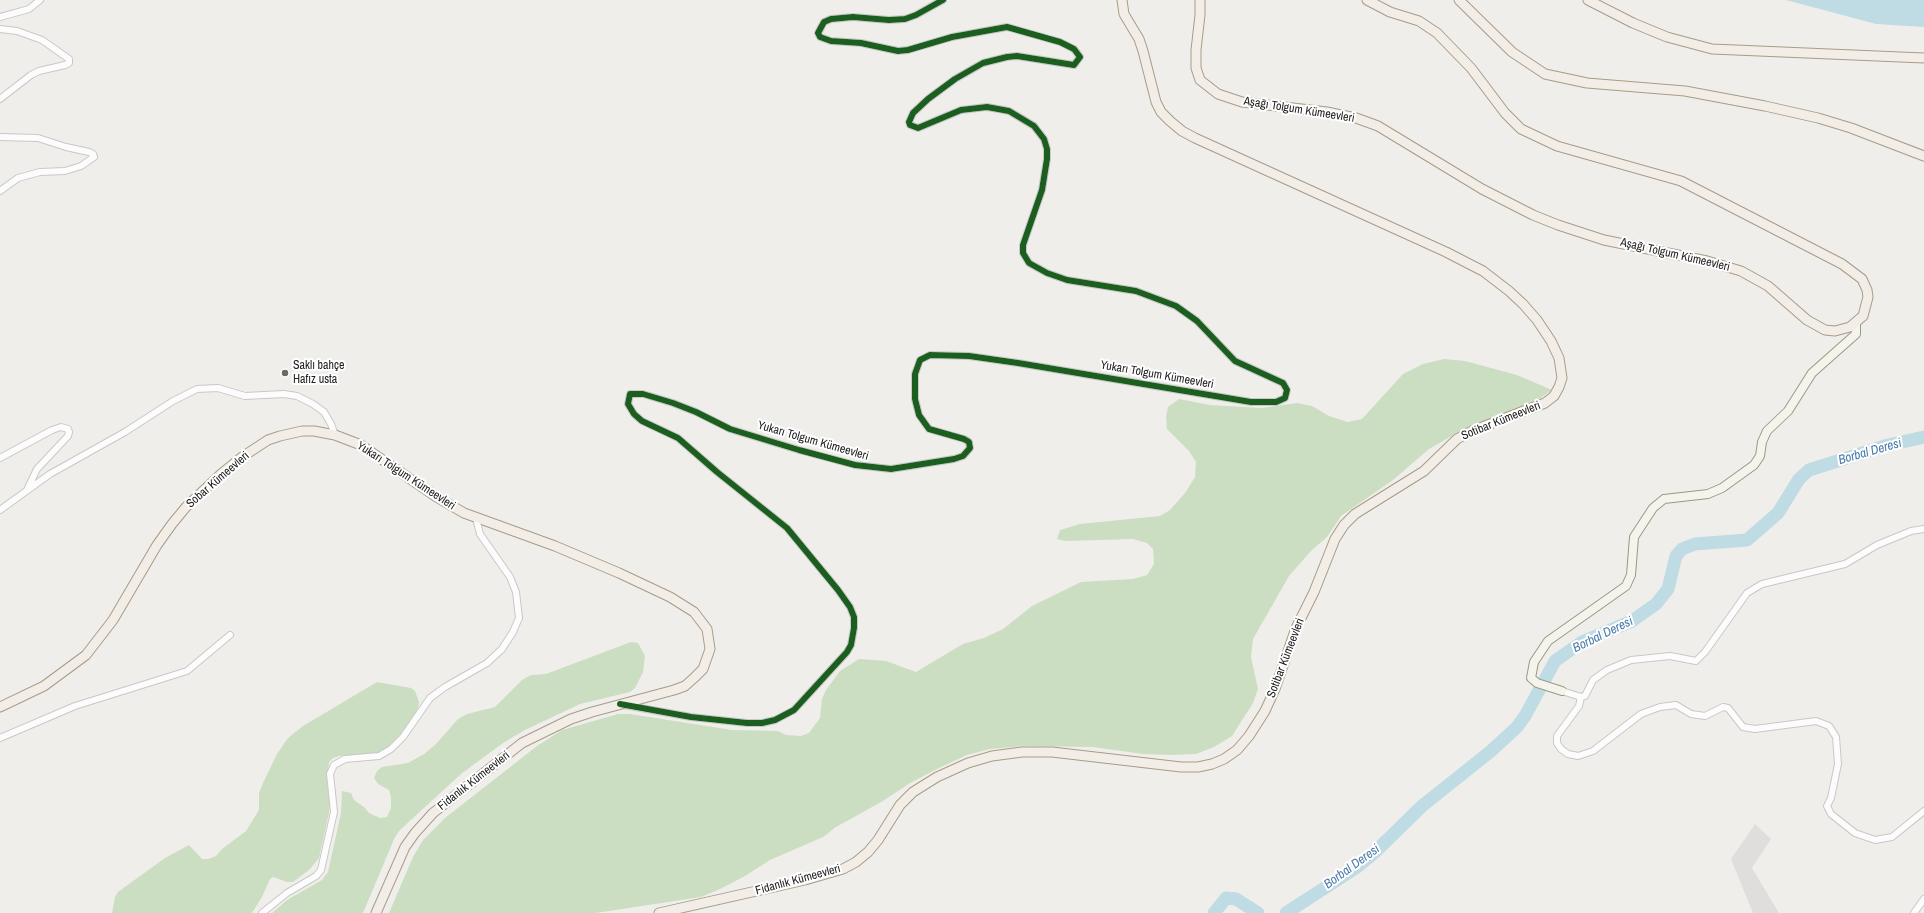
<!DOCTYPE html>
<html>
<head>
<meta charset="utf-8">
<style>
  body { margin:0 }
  canvas { display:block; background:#f0eeeb }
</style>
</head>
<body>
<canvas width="1924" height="913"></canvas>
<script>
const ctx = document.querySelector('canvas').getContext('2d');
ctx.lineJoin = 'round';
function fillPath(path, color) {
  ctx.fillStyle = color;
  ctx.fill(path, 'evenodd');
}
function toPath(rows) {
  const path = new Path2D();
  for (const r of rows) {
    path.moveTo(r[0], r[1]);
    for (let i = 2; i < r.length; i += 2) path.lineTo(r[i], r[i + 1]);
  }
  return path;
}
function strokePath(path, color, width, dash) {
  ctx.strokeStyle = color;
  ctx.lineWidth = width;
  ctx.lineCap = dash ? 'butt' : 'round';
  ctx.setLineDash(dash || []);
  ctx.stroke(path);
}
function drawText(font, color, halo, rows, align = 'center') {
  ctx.font = font + ' "Archivo Narrow",sans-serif';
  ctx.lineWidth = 4;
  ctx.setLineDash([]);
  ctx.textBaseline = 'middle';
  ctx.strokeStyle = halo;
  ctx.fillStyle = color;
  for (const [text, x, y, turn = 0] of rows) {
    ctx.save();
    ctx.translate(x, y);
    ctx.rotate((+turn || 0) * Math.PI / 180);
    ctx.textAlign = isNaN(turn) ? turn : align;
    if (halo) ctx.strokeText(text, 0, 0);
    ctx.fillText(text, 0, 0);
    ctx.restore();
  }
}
fillPath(toPath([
  [1755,824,1771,839,1752,868,1779,913,1753,913,1731,859]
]), '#dfdedc');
fillPath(toPath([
  [1444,359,1465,361,1517,375,1552,390,1532,404,1457,433,1429,449,1393,480,1341,516,1327,537,1311,551,1289,576,1253,639,1251,657,1258,689,1253,703,1232,736,1214,747,1196,754,1171,755,1143,754,1093,747,1024,746,990,749,967,755,939,768,910,783,883,801,836,827,823,837,770,860,745,876,720,889,701,897,596,913,389,913,413,857,423,840,445,818,537,746,562,730,618,714,630,714,732,730,778,731,786,735,801,736,809,733,820,718,822,699,826,690,840,671,859,659,886,661,916,672,963,644,984,638,1003,629,1032,606,1081,582,1133,579,1147,575,1154,564,1153,549,1147,543,1133,539,1065,541,1057,539,1060,530,1080,524,1160,516,1170,510,1185,493,1195,477,1196,462,1189,451,1167,429,1166,417,1168,407,1179,399,1210,405,1262,408,1297,403,1312,406,1329,416,1348,422,1362,419,1403,374,1423,364],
  [631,642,638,643,645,656,643,672,635,688,630,692,580,704,525,730,503,743,461,774,400,830,395,837,363,913,272,913,287,900,322,880,328,872,341,813,342,791,351,793,354,800,364,807,369,813,380,818,387,817,391,808,391,797,389,790,378,784,374,778,377,771,382,767,408,763,424,754,436,744,458,719,467,714,495,707,522,680,531,675,546,674],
  [377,682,411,688,415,691,419,702,418,708,406,728,386,749,376,754,339,756,333,758,329,762,327,784,330,802,329,813,319,858,309,870,293,882,287,882,273,877,270,879,262,897,252,913,112,913,115,897,118,892,165,858,189,845,202,859,208,859,216,856,222,849,246,831,259,810,259,793,263,783,277,754,288,738,303,726]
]), '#cbdec1');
fillPath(toPath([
  [1786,0,1924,0,1924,27,1876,24]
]), '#bfdbe3');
strokePath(toPath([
  [1214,913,1226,898,1236,899,1258,913],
  [1286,913,1357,867,1374,853,1422,806,1491,751,1517,727,1525,716,1555,661,1582,642,1632,621,1656,604,1668,589,1676,556,1682,549,1695,544,1747,540,1778,513,1799,479,1809,470,1888,445,1924,437]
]), '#bfdbe3', 13);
const street = toPath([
  [0,17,29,9,40,0],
  [0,29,17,31,42,40,69,59,69,63,65,65,39,71,31,75,0,99],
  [0,137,38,138,66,147,89,152,93,154,94,157,81,166,65,171,40,172,18,178,0,191],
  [0,458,52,430,61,427,68,429,69,432,68,436,37,469,27,490],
  [0,510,50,474,125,432,173,401,197,389,218,388,245,396,284,394,297,396,313,404,324,412,331,424,335,435],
  [1562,691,1581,697,1585,696,1593,680,1607,670,1631,660,1670,656,1696,661,1705,652,1747,593,1762,584,1845,564,1877,545,1911,531,1924,529],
  [1581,697,1579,706,1557,736,1557,743,1561,749,1568,754,1578,756,1593,751,1641,714,1660,707,1676,705,1691,714,1705,716,1723,707,1728,708,1743,727,1755,729,1816,721,1829,726,1836,737,1838,764,1831,798,1827,806,1831,814,1855,833,1875,840,1892,837,1924,811],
  [624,705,691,717,747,723,762,723,775,720,794,710,847,652,851,645,854,628,854,617,850,607,838,590,787,528,717,472,678,438,642,421,634,414,628,404,630,394,643,394,673,403,696,412,730,429,799,450,855,465,891,469,954,459,963,456,970,448,969,442,964,439,929,429,919,415,915,399,915,374,920,360,930,355,969,356,1018,363,1251,402,1276,402,1285,398,1287,390,1283,383,1235,361,1197,321,1176,306,1136,291,1067,280,1047,273,1029,263,1023,253,1023,245,1042,190,1047,159,1047,149,1044,139,1034,126,1009,111,987,107,961,110,918,128,910,125,909,122,913,113,928,99,955,79,983,63,1007,57,1017,56,1074,65,1080,57,1074,49,1060,42,1007,27,952,37,908,50,898,51,861,43,831,41,820,37,818,33,824,22,831,19,853,17,889,20,905,19,916,15,943,0],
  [0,738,75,706,187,671,230,635],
  [262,913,287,893,316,876,321,870,334,812,330,774,334,765,345,759,379,756,391,749,403,737,430,698,445,687,487,663,502,649,513,632,519,618,516,592,510,577,480,534,476,518],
  [1914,913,1924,899]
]);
const secondary = toPath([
  [1562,691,1537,683,1531,678,1534,662,1548,641,1626,586,1631,575,1634,537,1653,508,1664,499,1708,494,1722,488,1754,465,1760,456,1762,442,1767,431,1788,411,1812,373,1856,334,1856,324]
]);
const primary = toPath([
  [1200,0,1200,15,1196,50,1196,68,1200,80,1218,94,1242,102,1327,112,1356,118,1378,126,1482,189,1533,215,1558,225,1604,240,1707,261,1741,271,1768,286,1807,320,1825,330,1835,331,1850,327,1863,316,1868,297,1867,290,1862,279,1842,264,1681,181,1557,146,1521,129,1505,113,1471,68,1437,33,1419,21,1390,12,1367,0],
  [1459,0,1512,52,1545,74,1587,83,1685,91,1765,106,1818,118,1851,128,1924,156],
  [1588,0,1633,23,1667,37,1712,49,1924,58],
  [0,707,44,686,86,655,113,620,157,545,172,524,186,507,221,474,242,457,268,440,280,436,302,431,314,431,335,435,361,445,435,496,464,513,555,546,619,573,670,597,694,612,707,629,710,649,703,669,695,677,685,686,674,690,592,712,571,719,522,743,433,813,415,833,405,847,376,913],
  [659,913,805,880,843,869,856,862,868,852,878,840,900,805,913,792,937,777,968,763,992,756,1022,752,1052,752,1181,767,1198,767,1212,764,1224,759,1237,750,1249,736,1265,711,1275,689,1296,628,1314,592,1335,539,1344,525,1355,514,1424,471,1457,439,1472,431,1545,403,1554,396,1559,387,1562,378,1559,358,1551,341,1537,320,1523,304,1509,291,1483,271,1446,252,1195,138,1182,131,1170,121,1161,112,1156,102,1143,51,1139,39,1124,14,1122,0]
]);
strokePath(street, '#c9c8c7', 8);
strokePath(secondary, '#999a82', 10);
strokePath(primary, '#a79c86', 11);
strokePath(street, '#fdfcfc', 6);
strokePath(secondary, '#f4f4ed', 8);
strokePath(primary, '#f3ede7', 9);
strokePath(toPath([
  [620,704,691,717,747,723,762,723,775,720,794,710,847,652,851,645,854,628,854,617,850,607,838,590,787,528,717,472,678,438,642,421,634,414,628,404,630,394,643,394,673,403,696,412,730,429,799,450,855,465,891,469,954,459,963,456,970,448,969,442,964,439,929,429,919,415,915,399,915,374,920,360,930,355,969,356,1018,363,1251,402,1276,402,1285,398,1287,390,1283,383,1235,361,1197,321,1176,306,1136,291,1067,280,1047,273,1029,263,1023,253,1023,245,1042,190,1047,159,1047,149,1044,139,1034,126,1009,111,987,107,961,110,918,128,910,125,909,122,913,113,928,99,955,79,983,63,1007,57,1017,56,1074,65,1080,57,1074,49,1060,42,1007,27,952,37,908,50,898,51,861,43,831,41,820,37,818,33,824,22,831,19,853,17,889,20,905,19,916,15,943,0]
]), '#1b5e20', 6);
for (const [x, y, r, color] of [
  [285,373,4,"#6a6968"]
]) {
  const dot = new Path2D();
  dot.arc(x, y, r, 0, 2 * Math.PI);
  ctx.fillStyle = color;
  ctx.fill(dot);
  strokePath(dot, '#fff', 1.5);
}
drawText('12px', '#222', '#fff', [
  ["Aşağı Tolgum Kümeevleri",1299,110,9],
  ["Aşağı Tolgum Kümeevleri",1675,255,13],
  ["Yukarı Tolgum Kümeevleri",1157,375,10],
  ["Sotibar Kümeevleri",1501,421,-22],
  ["Yukarı Tolgum Kümeevleri",813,441,16],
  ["Yukarı Tolgum Kümeevleri",406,476,33],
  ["Sobar Kümeevleri",218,480,-41],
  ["Sotibar Kümeevleri",1286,658,-69],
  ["Fidanlık Kümeevleri",474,781,-38],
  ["Fidanlık Kümeevleri",798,880,-15]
]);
drawText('12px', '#222', '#fff', [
  ["Saklı bahçe",293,366],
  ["Hafız usta",293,380]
], 'left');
drawText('italic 13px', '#4a7aab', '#fff', [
  ["Borbal Deresi",1870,452,-16],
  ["Borbal Deresi",1603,635,-26],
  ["Borbal Deresi",1352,867,-36]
]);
</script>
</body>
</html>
